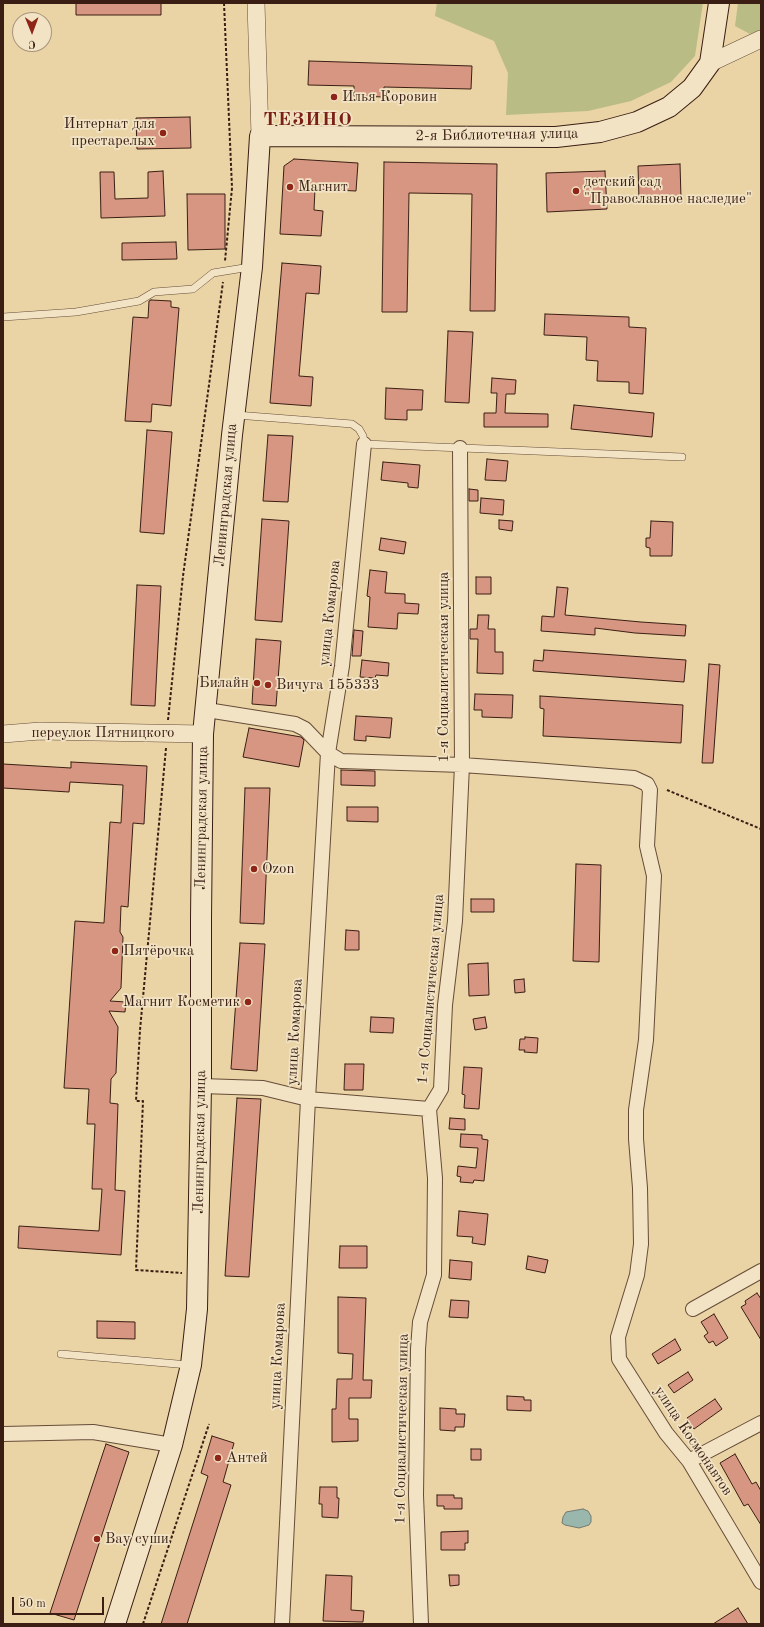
<!DOCTYPE html>
<html>
<head>
<meta charset="utf-8">
<style>
  body { margin:0 }
  #map { position:relative; width:764px; height:1627px; overflow:hidden; background:#ead4a5; font-family:"Old Standard TT",serif }
  canvas { display:block }
  .frame { position:absolute; inset:0; border:4px solid #3a1e14; pointer-events:none }
  .north { position:absolute; left:12px; top:12px; width:40px; height:40px; box-sizing:border-box; background:#f1e3c4; border:1px solid #a8947e; border-radius:50%; rotate:179deg; font-size:11px; font-weight:700; line-height:16px; text-align:center; color:#3a1e14 }
  .north::after { content:''; display:block; margin:auto; width:14px; height:18px; background:#8f2418; clip-path:polygon(50% 0,100% 100%,50% 72%,0 100%) }
  .scale { position:absolute; left:12px; top:1597px; width:92px; height:18px; box-sizing:border-box; border:2px solid #3a1e14; border-top:0; padding-left:5px; font-size:12px; line-height:14px; white-space:nowrap; color:#3a1e14; -webkit-text-stroke:3px #f1e3c4; paint-order:stroke }
</style>
</head>
<body>
<div id="map">
<canvas width="764" height="1627"></canvas>
<div class="frame"></div>
<div class="north">С</div>
<div class="scale">50 m</div>
</div>
<script>
const ctx = document.querySelector('canvas').getContext('2d');
ctx.lineJoin = 'round';
function fillPath(path, color) {
  ctx.fillStyle = color;
  ctx.fill(path, 'evenodd');
}
function toPath(rows) {
  const path = new Path2D();
  for (const r of rows) {
    path.moveTo(r[0], r[1]);
    for (let i = 2; i < r.length; i += 2) path.lineTo(r[i], r[i + 1]);
  }
  return path;
}
function strokePath(path, color, width, dash) {
  ctx.strokeStyle = color;
  ctx.lineWidth = width;
  ctx.lineCap = dash ? 'butt' : 'round';
  ctx.setLineDash(dash || []);
  ctx.stroke(path);
}
function drawText(font, color, halo, rows, align = 'center') {
  ctx.font = font + ' "Old Standard TT",serif';
  ctx.lineWidth = 3.5;
  ctx.setLineDash([]);
  ctx.textBaseline = 'middle';
  ctx.strokeStyle = halo;
  ctx.fillStyle = color;
  for (const [text, x, y, turn = 0] of rows) {
    ctx.save();
    ctx.translate(x, y);
    ctx.rotate((+turn || 0) * Math.PI / 180);
    ctx.textAlign = isNaN(turn) ? turn : align;
    if (halo) ctx.strokeText(text, 0, 0);
    ctx.fillText(text, 0, 0);
    ctx.restore();
  }
}
fillPath(toPath([
  [437,3,703,3,695,56,671,82,631,101,588,111,506,115,508,73,494,41,435,16],
  [738,3,761,3,761,30,750,34,735,26]
]), '#b9bc85');
const water = toPath([
  [583,1509,588,1511,591,1516,591,1522,589,1525,579,1528,565,1525,562,1523,563,1517,566,1512,583,1509]
]);
fillPath(water, '#99b7ad');
strokePath(water, '#737a70', 1);
const building = toPath([
  [76,3,161,3,161,15,76,15,76,3],
  [309,61,472,66,471,89,384,87,384,97,354,96,354,86,308,85,309,61],
  [190,117,191,148,137,149,136,118,190,117],
  [294,159,358,163,356,191,315,189,314,210,323,211,321,236,280,234,284,166,294,159],
  [384,162,497,164,495,311,470,311,472,194,409,193,407,312,382,312,384,162],
  [680,164,681,198,639,200,638,166,680,164],
  [163,171,165,216,101,218,100,172,114,172,115,199,148,198,148,172,163,171],
  [605,171,607,209,547,212,546,173,605,171],
  [187,194,225,194,225,249,188,250,187,194],
  [176,242,177,259,122,260,122,243,176,242],
  [282,263,321,266,319,294,306,293,299,376,313,377,311,406,270,403,282,263],
  [151,300,171,301,171,307,179,308,171,406,152,404,151,422,125,421,133,317,148,318,149,301,151,300],
  [545,314,629,317,629,327,646,328,643,394,629,393,629,382,597,381,598,361,586,360,587,337,544,335,545,314],
  [448,331,473,332,469,403,445,402,448,331],
  [492,378,516,380,515,394,506,394,505,413,548,414,548,427,484,427,484,413,496,413,497,393,491,393,492,378],
  [386,388,423,390,422,410,407,410,407,420,385,419,386,388],
  [574,405,654,413,652,437,571,429,574,405],
  [147,430,172,432,164,534,140,532,147,430],
  [268,435,293,436,288,502,263,501,268,435],
  [487,459,508,461,506,481,485,480,487,459],
  [383,462,420,465,418,488,408,487,408,483,381,480,383,462],
  [469,489,478,490,478,501,469,501,469,489],
  [481,498,504,500,503,515,480,513,481,498],
  [262,519,289,521,282,622,255,620,262,519],
  [499,520,513,521,512,531,499,529,499,520],
  [651,521,673,522,672,556,650,556,650,548,646,547,646,538,650,538,651,521],
  [381,538,406,542,404,554,379,550,381,538],
  [370,570,387,572,385,593,405,594,405,603,419,604,418,614,398,613,397,629,368,627,370,597,367,596,370,570],
  [476,577,491,577,491,594,476,594,476,577],
  [137,585,161,586,155,706,131,705,137,585],
  [557,587,568,588,565,615,641,622,686,625,685,636,635,633,595,628,595,635,541,631,542,616,554,617,557,587],
  [478,615,489,615,488,629,495,629,495,652,503,652,503,674,477,673,478,639,470,639,470,629,477,629,478,615],
  [354,630,363,631,361,656,352,656,354,630],
  [256,639,281,641,276,706,252,704,256,639],
  [544,650,686,660,684,682,533,671,534,660,543,661,544,650],
  [362,660,389,663,388,676,376,675,375,678,360,677,362,660],
  [709,664,720,665,713,763,702,763,709,664],
  [475,694,513,695,512,718,482,717,482,710,474,710,475,694],
  [540,696,683,705,681,743,543,736,544,709,540,708,540,696],
  [356,716,392,718,390,738,366,736,366,741,354,740,356,716],
  [249,728,301,737,304,740,299,767,243,757,249,728],
  [71,762,147,766,144,824,133,823,128,907,121,906,120,932,123,937,121,988,110,1001,126,1002,125,1012,109,1011,118,1027,116,1073,111,1079,110,1103,118,1104,115,1190,125,1191,121,1255,18,1248,19,1226,99,1231,102,1189,92,1189,95,1124,87,1124,89,1089,64,1088,75,921,104,923,110,822,121,823,123,785,70,782,69,792,3,788,3,764,71,768,71,762],
  [341,770,375,771,375,786,341,785,341,770],
  [245,788,270,788,264,924,240,923,245,788],
  [347,807,378,807,378,822,347,821,347,807],
  [576,864,601,865,599,962,573,961,576,864],
  [471,899,494,899,494,912,471,912,471,899],
  [346,930,359,931,359,950,345,950,346,930],
  [240,943,265,944,257,1071,231,1069,240,943],
  [488,963,489,995,469,996,468,964,488,963],
  [524,979,525,992,515,993,514,980,524,979],
  [371,1017,394,1018,393,1033,370,1032,371,1017],
  [485,1017,487,1028,475,1030,473,1019,485,1017],
  [525,1037,538,1038,537,1053,524,1052,525,1050,519,1050,520,1039,525,1039,525,1037],
  [345,1064,364,1064,363,1090,344,1090,345,1064],
  [464,1067,482,1068,479,1109,464,1108,465,1095,462,1094,464,1067],
  [237,1098,261,1099,249,1277,225,1276,237,1098],
  [450,1118,465,1119,465,1130,449,1129,450,1118],
  [461,1134,482,1135,482,1139,488,1140,484,1181,474,1180,473,1183,460,1182,461,1177,457,1176,458,1166,476,1168,478,1148,460,1147,461,1134],
  [459,1211,488,1214,485,1245,472,1243,473,1237,457,1236,459,1211],
  [340,1246,367,1246,367,1268,339,1268,340,1246],
  [528,1256,548,1260,545,1273,526,1269,528,1256],
  [450,1260,472,1262,471,1280,449,1278,450,1260],
  [757,1293,761,1299,761,1340,741,1307,746,1304,745,1301,757,1293],
  [338,1297,366,1298,363,1380,372,1380,371,1398,349,1398,349,1419,358,1419,358,1441,332,1442,332,1409,336,1409,337,1379,352,1379,353,1354,338,1353,338,1297],
  [451,1300,469,1301,468,1318,449,1317,451,1300],
  [714,1314,728,1338,716,1346,713,1341,709,1343,704,1336,708,1333,701,1322,714,1314],
  [97,1321,135,1322,135,1339,97,1338,97,1321],
  [675,1339,681,1350,658,1364,652,1354,675,1339],
  [688,1372,693,1380,674,1393,668,1385,688,1372],
  [507,1396,524,1397,524,1400,531,1400,531,1411,507,1410,507,1396],
  [715,1399,722,1409,694,1429,687,1418,715,1399],
  [440,1408,456,1409,456,1414,465,1414,464,1427,455,1427,455,1431,440,1430,440,1408],
  [212,1436,234,1443,223,1482,231,1485,187,1624,161,1624,208,1476,201,1473,212,1436],
  [106,1444,129,1452,74,1620,50,1613,106,1444],
  [471,1449,481,1449,481,1460,471,1460,471,1449],
  [735,1454,752,1484,756,1482,761,1491,761,1525,748,1504,744,1506,720,1463,735,1454],
  [320,1487,337,1487,337,1498,339,1498,338,1518,322,1517,322,1504,319,1504,320,1487],
  [437,1495,454,1495,454,1498,462,1498,462,1509,444,1509,444,1506,437,1506,437,1495],
  [468,1531,468,1543,465,1543,465,1550,441,1550,441,1532,468,1531],
  [326,1575,352,1576,351,1610,364,1611,363,1622,323,1621,326,1575],
  [449,1575,459,1575,459,1585,450,1586,449,1575],
  [738,1608,748,1624,713,1624,738,1608]
]);
fillPath(building, '#d79681');
strokePath(building, '#3a1e14', 1);
const service = toPath([
  [3,317,76,312,139,301,154,292,193,289,213,273,250,267],
  [236,415,352,424,359,429,363,436,364,444,682,457],
  [61,1354,189,1365]
]);
const minor = toPath([
  [207,710,295,724,305,729,328,753,341,761,462,765,534,770,634,778,647,784,650,790,647,846,654,876,646,1040,636,1110,636,1139,640,1188,641,1244,637,1275,618,1337,619,1359,666,1433,689,1461,761,1582],
  [201,1086,263,1088,308,1099,429,1109],
  [693,1309,761,1271],
  [3,1434,93,1432,172,1445],
  [689,1461,761,1423],
  [282,1624,308,1099,328,753,342,666,364,444],
  [421,1624,416,1495,418,1349,420,1322,434,1275,435,1178,429,1109,441,1089,445,1005,455,921,462,765,460,448]
]);
const tertiary = toPath([
  [256,3,260,136],
  [710,63,761,39],
  [3,734,40,731,203,734]
]);
const secondary = toPath([
  [115,1624,172,1445,191,1365,197,1309,201,1086,201,918,203,734,232,435,252,267,260,136,556,137,600,132,637,122,669,107,692,88,710,63,719,3]
]);
strokePath(service, '#664c38', 8);
strokePath(minor, '#664c38', 16);
strokePath(tertiary, '#664c38', 18);
strokePath(secondary, '#3a1e14', 22);
strokePath(toPath([
  [224,3,232,188,225,261],
  [168,720,183,576,223,282],
  [166,748,140,1030,136,1101,143,1101,136,1270,182,1273],
  [667,790,761,829],
  [143,1624,209,1424]
]), '#3a1e14', 2, [3, 2]);
strokePath(service, '#f1e3c4', 7);
strokePath(minor, '#f1e3c4', 14);
strokePath(tertiary, '#f1e3c4', 17);
strokePath(secondary, '#f1e3c4', 20);
for (const [x, y, r, color] of [
  [334,97,4,"#8f2418"],
  [163,133,4,"#8f2418"],
  [290,187,4,"#8f2418"],
  [576,191,4,"#8f2418"],
  [257,683,4,"#8f2418"],
  [268,685,4,"#8f2418"],
  [254,869,4,"#8f2418"],
  [115,951,4,"#8f2418"],
  [248,1002,4,"#8f2418"],
  [218,1458,4,"#8f2418"],
  [97,1539,4,"#8f2418"]
]) {
  const dot = new Path2D();
  dot.arc(x, y, r, 0, 2 * Math.PI);
  ctx.fillStyle = color;
  ctx.fill(dot);
  strokePath(dot, '#f1e3c4', 1.5);
}
drawText('15px', '#3a1e14', '#f1e3c4', [
  ["Илья Коровин",342,97],
  ["Интернат для",155,124,"right"],
  ["престарелых",155,141,"right"],
  ["детский сад",584,182],
  ["\"Православное наследие\"",584,199],
  ["Магнит",298,187],
  ["Билайн",249,683,"right"],
  ["Вичуга 155333",276,685],
  ["Ozon",262,869],
  ["Пятёрочка",123,951],
  ["Магнит Косметик",240,1002,"right"],
  ["Антей",226,1458],
  ["Вау суши",105,1539]
], 'left');
drawText('15px', '#3a1e14', '#f1e3c4', [
  ["2-я Библиотечная улица",497,135,-1],
  ["Ленинградская улица",226,495,-85],
  ["улица Комарова",330,613,-84],
  ["1-я Социалистическая улица",444,667,-90],
  ["переулок Пятницкого",103,733],
  ["Ленинградская улица",202,818,-89],
  ["1-я Социалистическая улица",431,989,-85],
  ["улица Комарова",295,1032,-87],
  ["Ленинградская улица",200,1142,-89],
  ["улица Комарова",278,1356,-87],
  ["1-я Социалистическая улица",402,1429,-89],
  ["улица Космонавтов",693,1441,56]
]);
ctx.letterSpacing = '1px';
drawText('bold 19px', '#7a1f14', '#f1e3c4', [
  ["ТЕЗИНО",308,120]
]);
ctx.letterSpacing = '0px';
</script>
</body>
</html>
